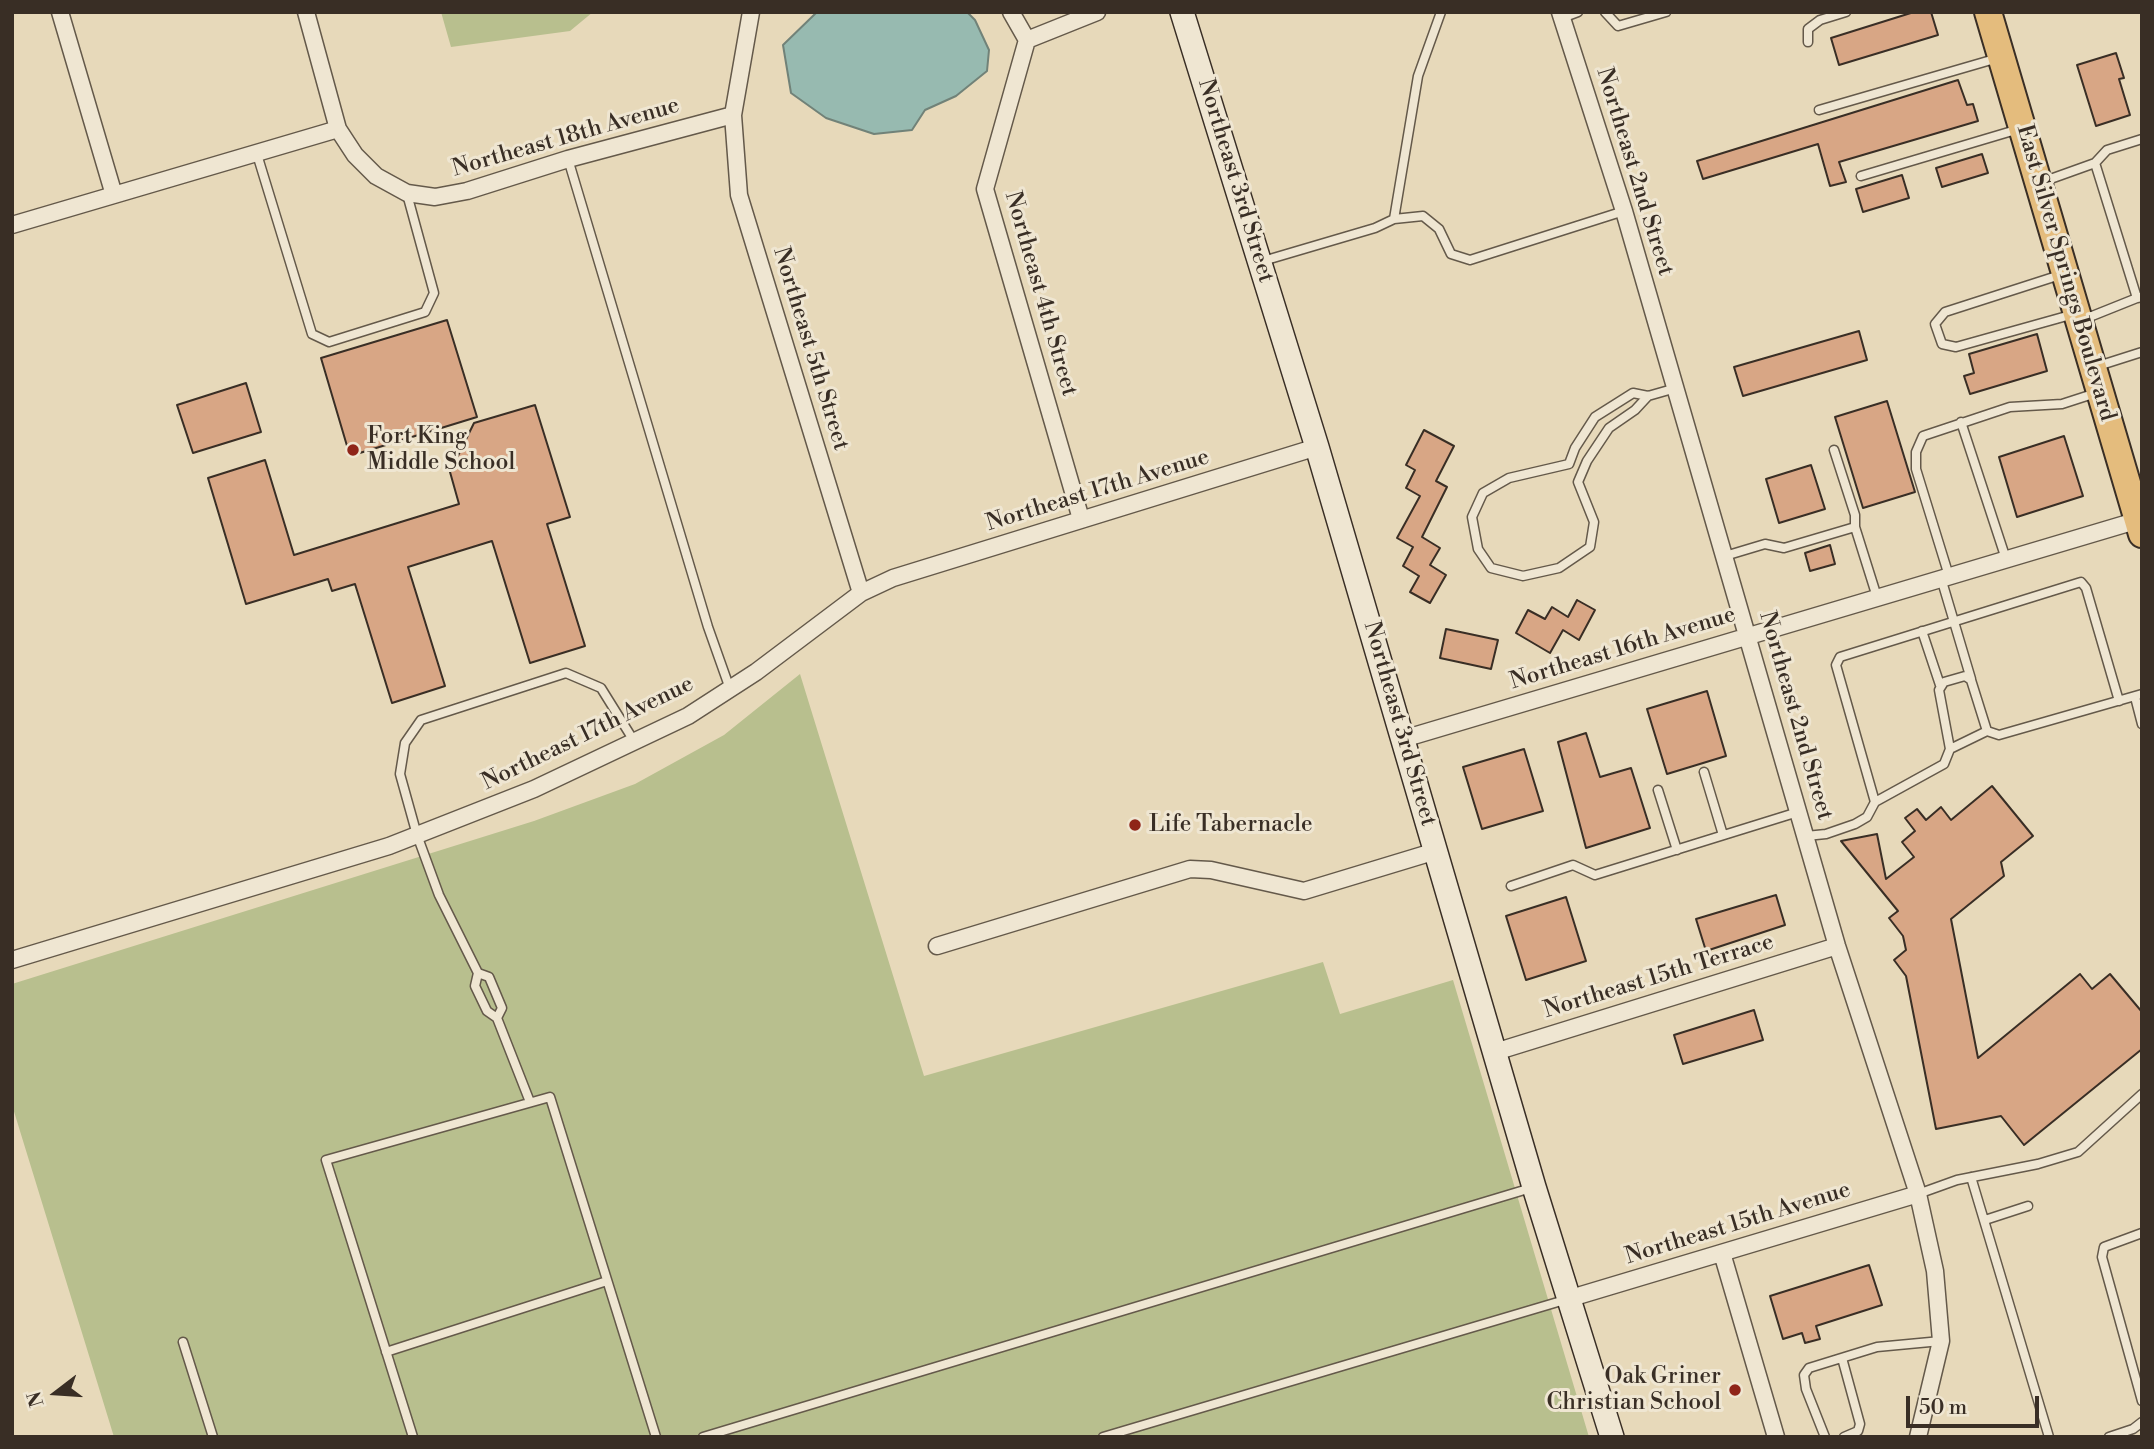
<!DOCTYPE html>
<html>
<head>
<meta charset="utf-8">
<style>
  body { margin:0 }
  #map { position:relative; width:2154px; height:1449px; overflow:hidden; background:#e7d9ba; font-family:"Libre Bodoni",serif }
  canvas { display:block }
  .frame { position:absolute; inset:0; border:14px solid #392e25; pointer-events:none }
  .north { position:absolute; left:21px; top:1358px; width:70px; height:70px; -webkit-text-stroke:5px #efe6d2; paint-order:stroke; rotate:253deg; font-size:19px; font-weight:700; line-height:28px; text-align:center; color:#392e25 }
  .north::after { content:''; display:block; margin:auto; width:24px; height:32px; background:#392e25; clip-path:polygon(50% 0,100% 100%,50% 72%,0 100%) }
  .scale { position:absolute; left:1906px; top:1396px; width:133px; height:32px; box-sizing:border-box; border:4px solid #392e25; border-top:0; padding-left:9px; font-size:21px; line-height:24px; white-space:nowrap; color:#392e25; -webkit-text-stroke:5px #efe6d2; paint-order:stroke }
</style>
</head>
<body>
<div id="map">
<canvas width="2154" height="1449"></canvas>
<div class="frame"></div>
<div class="north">N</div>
<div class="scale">50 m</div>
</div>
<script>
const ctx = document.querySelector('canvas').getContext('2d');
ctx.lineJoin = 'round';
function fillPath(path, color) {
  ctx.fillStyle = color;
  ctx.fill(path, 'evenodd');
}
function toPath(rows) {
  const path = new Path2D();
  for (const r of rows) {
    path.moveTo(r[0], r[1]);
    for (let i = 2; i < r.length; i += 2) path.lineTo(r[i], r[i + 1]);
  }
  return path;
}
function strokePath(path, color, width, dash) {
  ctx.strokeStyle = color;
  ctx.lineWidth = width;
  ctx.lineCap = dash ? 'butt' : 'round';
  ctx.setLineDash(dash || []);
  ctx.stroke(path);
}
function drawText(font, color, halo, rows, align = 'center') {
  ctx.font = font + ' "Libre Bodoni",serif';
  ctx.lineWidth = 6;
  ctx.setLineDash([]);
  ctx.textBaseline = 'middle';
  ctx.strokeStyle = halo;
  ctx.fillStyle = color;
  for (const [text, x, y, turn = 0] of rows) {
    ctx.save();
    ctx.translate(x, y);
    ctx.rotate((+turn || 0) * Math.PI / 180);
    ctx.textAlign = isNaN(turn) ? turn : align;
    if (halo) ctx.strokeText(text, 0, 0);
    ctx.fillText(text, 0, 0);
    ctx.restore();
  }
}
fillPath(toPath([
  [441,12,593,12,570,31,451,47],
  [800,674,924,1076,1323,962,1340,1014,1453,980,1589,1437,114,1437,12,1105,12,984,534,821,635,784,724,735]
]), '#b8bf8e');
const water = toPath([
  [817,12,967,12,975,20,989,50,987,71,956,96,925,110,912,130,874,134,826,118,791,93,783,45,817,12]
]);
fillPath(water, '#97bab0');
strokePath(water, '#718278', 2);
const building = toPath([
  [1914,12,1931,12,1938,35,1839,65,1831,38,1914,12],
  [2116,53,2124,78,2119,79,2130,115,2096,126,2077,65,2116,53],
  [1958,80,1967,105,1973,104,1978,121,1839,162,1846,182,1830,186,1818,144,1703,179,1697,161,1958,80],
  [1982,154,1988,173,1942,187,1936,168,1982,154],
  [1902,175,1909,198,1863,212,1856,189,1902,175],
  [447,320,477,417,350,456,321,358,447,320],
  [1859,331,1867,360,1743,396,1734,367,1859,331],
  [2037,334,2047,371,1970,394,1964,376,1974,373,1969,354,2037,334],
  [246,383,261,432,193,453,177,405,246,383],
  [1887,401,1915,492,1863,508,1835,417,1887,401],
  [535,405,570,517,547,524,585,646,530,663,492,541,408,567,445,686,392,703,355,584,332,591,328,579,246,604,208,478,265,460,294,555,459,504,450,472,474,423,535,405],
  [1424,430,1454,446,1436,481,1447,487,1422,537,1440,548,1430,565,1446,575,1430,603,1410,592,1419,576,1403,566,1413,547,1397,538,1420,496,1406,488,1415,470,1406,465,1424,430],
  [2064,436,2083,496,2017,517,1999,457,2064,436],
  [1811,465,1825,509,1779,523,1766,479,1811,465],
  [1830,545,1835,564,1810,571,1805,553,1830,545],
  [1577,600,1595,610,1579,640,1563,630,1550,653,1516,633,1528,610,1545,619,1552,607,1568,617,1577,600],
  [1446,629,1498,640,1491,669,1440,658,1446,629],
  [1707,691,1726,756,1667,774,1647,709,1707,691],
  [1586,733,1600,777,1631,768,1650,828,1586,848,1558,742,1586,733],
  [1524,749,1543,811,1482,829,1463,767,1524,749],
  [1992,786,2033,836,2001,862,2004,876,1951,919,1978,1058,2080,974,2092,989,2110,974,2142,1012,2142,1049,2024,1145,2001,1116,1936,1129,1906,976,1894,960,1906,950,1903,936,1889,918,1898,911,1841,841,1877,834,1886,879,1914,857,1902,842,1915,831,1905,818,1917,809,1926,820,1941,807,1951,820,1992,786],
  [1776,895,1785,925,1706,951,1696,919,1776,895],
  [1566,897,1586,961,1526,980,1506,916,1566,897],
  [1754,1010,1763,1040,1683,1064,1674,1035,1754,1010],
  [1869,1265,1882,1305,1816,1326,1820,1339,1805,1343,1802,1333,1783,1339,1770,1296,1869,1265]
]);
fillPath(building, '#d8a685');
strokePath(building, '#392e25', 2);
const lane = toPath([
  [1605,12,1618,26,1666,12],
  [1562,18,1578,12],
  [1808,42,1808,29,1820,20,1846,12],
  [1819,110,1998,58],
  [2142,139,2107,150,2095,163,2137,298,2142,297],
  [256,151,312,334,329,342,425,312,434,293,407,194],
  [568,159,708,627,730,689],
  [1861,176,2019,129],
  [2042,182,2095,163],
  [1394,219,1423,216,1439,229,1451,254,1470,260,1624,211],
  [1263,261,1375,228,1394,219,1418,76,1441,12],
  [2060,275,1945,312,1935,324,1942,344,1956,347,2074,314],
  [2082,320,2137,298],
  [2098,366,2142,352],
  [1648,396,1635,410,1609,428,1587,461,1578,482,1594,522,1590,547,1559,568,1523,576,1491,568,1478,549,1472,517,1483,493,1509,478,1569,464,1575,448,1595,417,1633,393,1648,396,1676,388],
  [1961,422,2006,559],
  [1834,450,1855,515,1855,527],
  [1725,556,1765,544,1784,548,1855,527,1877,597],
  [1949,576,1916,469,1916,452,1923,436,2010,407,2062,404,2096,393],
  [1941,578,1971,679],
  [1922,631,1940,685],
  [2135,697,2142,724],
  [1950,749,1987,731],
  [1704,772,1723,835],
  [1658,790,1677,850],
  [1875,802,1836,665,1840,657,2081,582,2086,588,2119,701],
  [1806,836,1826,834,1855,824,1867,817,1875,802,1944,764,1950,749,1939,690,1944,682,1965,676,1971,680,1987,731,1999,735,2142,694],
  [1511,886,1573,865,1595,875,1798,812],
  [478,973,489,977,502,1008,497,1018,487,1011,475,986,478,973,439,895,417,835,400,774,405,743,421,720,566,673,601,688,634,741],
  [497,1018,530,1102],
  [1971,1177,2049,1437],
  [1918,1194,1957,1180,2038,1164,2078,1152,2142,1094],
  [1985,1220,2028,1206],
  [2142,1233,2104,1247,2102,1257,2142,1401],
  [183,1342,213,1437],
  [386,1352,607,1281],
  [1842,1358,1860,1424,1858,1431,1844,1437],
  [413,1437,326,1160,550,1097,656,1437],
  [703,1437,1531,1188],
  [1103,1437,1568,1299],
  [1825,1437,1806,1389,1804,1375,1809,1368,1877,1347,1941,1341],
  [2109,1437,2133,1429,2142,1422]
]);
const street = toPath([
  [60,12,114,195],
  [306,12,338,129],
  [1011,12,1027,40],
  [1560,12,1624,211,1837,946,1918,1194,1935,1271,1941,1341,1918,1437],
  [1027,40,985,189,1081,519],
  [1027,40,1097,12],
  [733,115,739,195,861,593],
  [12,225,338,129,355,155,376,176,407,193,435,197,467,191,568,159,733,115,751,12],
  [1403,739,2142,519],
  [937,946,1190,869,1211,870,1304,891,1436,851],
  [12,960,389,846,534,789,688,716,756,672,861,593,893,578,1317,447],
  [1495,1052,1837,946],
  [1722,1253,1776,1437],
  [1571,1298,1918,1194]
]);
const secondary = toPath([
  [1182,12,1317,447,1534,1187,1612,1437]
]);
const primary = toPath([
  [1988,12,2142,534]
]);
strokePath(lane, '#64594a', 11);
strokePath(street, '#64594a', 19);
strokePath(secondary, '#392e25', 26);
strokePath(primary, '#392e25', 30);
strokePath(lane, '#efe6d2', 8);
strokePath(street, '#efe6d2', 16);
strokePath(secondary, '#efe6d2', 23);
strokePath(primary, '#e4bc7d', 26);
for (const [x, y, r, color] of [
  [353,450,7,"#8f2418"],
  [1135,825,7,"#8f2418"],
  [1735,1390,7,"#8f2418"]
]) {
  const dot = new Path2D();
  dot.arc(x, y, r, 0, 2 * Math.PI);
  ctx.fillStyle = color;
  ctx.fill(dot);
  strokePath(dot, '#efe6d2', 2.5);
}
drawText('23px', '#392e25', '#efe6d2', [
  ["Northeast 18th Avenue",566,138,-16],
  ["Northeast 2nd Street",1634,172,73],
  ["Northeast 3rd Street",1235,181,73],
  ["East Silver Springs Boulevard",2065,273,74],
  ["Northeast 4th Street",1040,294,74],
  ["Northeast 5th Street",810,349,73],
  ["Northeast 17th Avenue",1098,491,-17],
  ["Northeast 16th Avenue",1623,649,-17],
  ["Northeast 2nd Street",1795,716,74],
  ["Northeast 3rd Street",1399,724,74],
  ["Northeast 17th Avenue",588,734,-26],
  ["Northeast 15th Terrace",1659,977,-17],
  ["Northeast 15th Avenue",1738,1224,-17]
]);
drawText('23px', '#392e25', '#efe6d2', [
  ["Fort King",367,437],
  ["Middle School",367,463],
  ["Life Tabernacle",1149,825],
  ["Oak Griner",1721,1377,"right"],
  ["Christian School",1721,1403,"right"]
], 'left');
</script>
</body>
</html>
